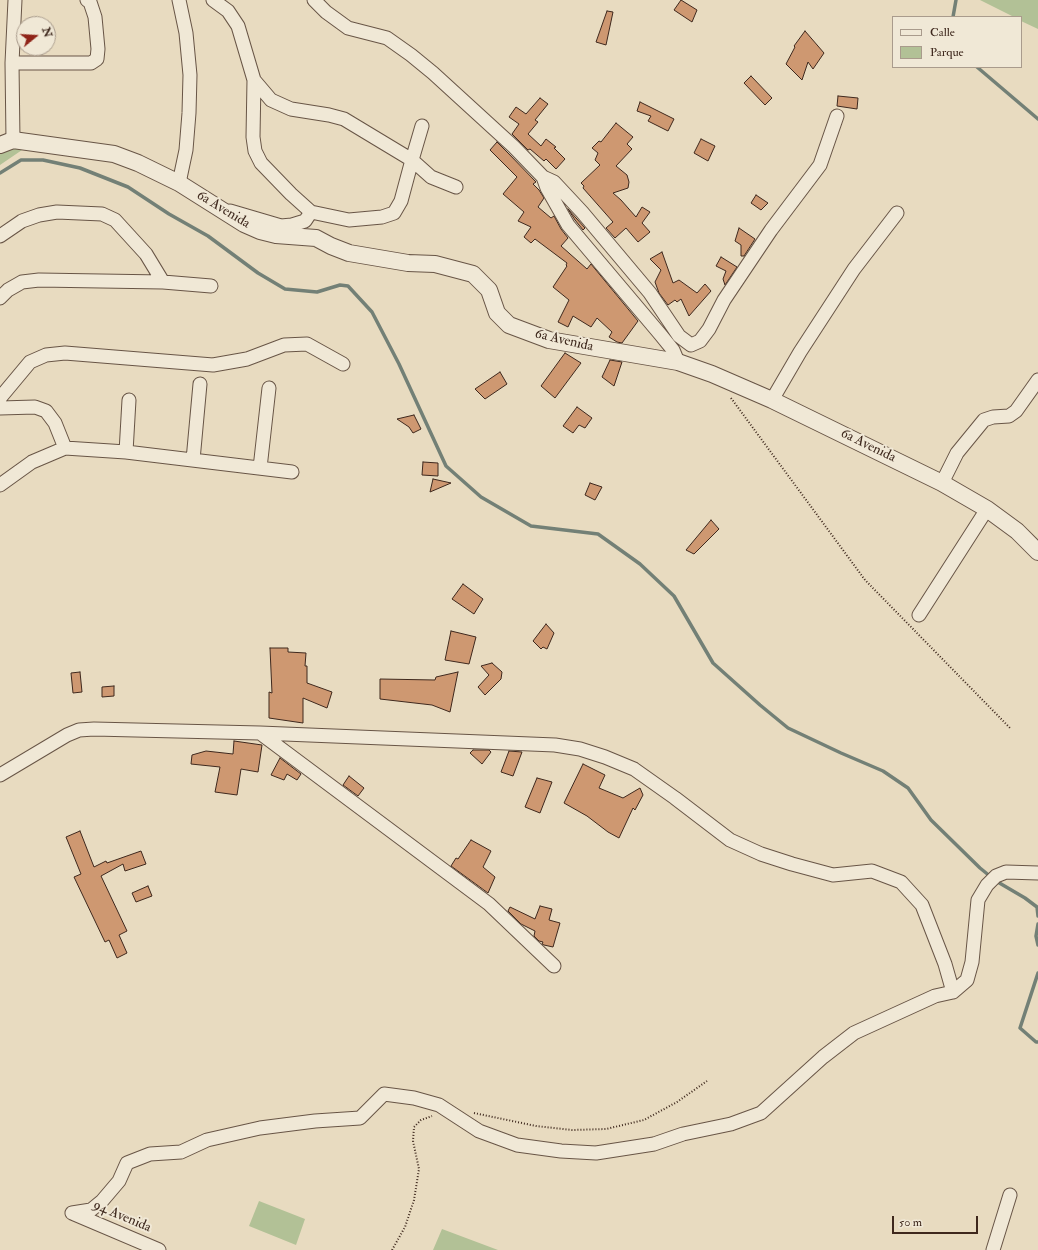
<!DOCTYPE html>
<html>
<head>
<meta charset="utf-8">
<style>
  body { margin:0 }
  #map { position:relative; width:1038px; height:1250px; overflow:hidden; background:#e8dbc0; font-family:"IM FELL Double Pica",serif }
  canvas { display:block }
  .legend { position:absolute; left:892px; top:16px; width:130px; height:52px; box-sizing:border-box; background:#f0e8d6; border:1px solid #a99b8c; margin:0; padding:5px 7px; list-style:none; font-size:12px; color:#3e281d }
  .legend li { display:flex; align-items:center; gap:8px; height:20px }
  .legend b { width:20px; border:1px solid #a99b8c }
  .north { position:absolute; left:16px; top:16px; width:40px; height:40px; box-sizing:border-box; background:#f0e8d6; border:1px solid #a99b8c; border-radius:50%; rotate:72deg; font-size:11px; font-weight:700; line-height:16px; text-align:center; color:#3e281d }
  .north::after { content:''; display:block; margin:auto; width:14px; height:18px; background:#8f2418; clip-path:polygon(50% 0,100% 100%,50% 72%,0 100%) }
  .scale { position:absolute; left:892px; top:1216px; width:86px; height:18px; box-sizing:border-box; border:2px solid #3e281d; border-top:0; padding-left:5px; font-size:12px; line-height:14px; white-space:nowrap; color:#3e281d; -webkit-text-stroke:3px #f0e8d6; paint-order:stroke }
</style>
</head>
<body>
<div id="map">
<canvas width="1038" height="1250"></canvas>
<ul class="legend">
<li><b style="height:5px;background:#f0e8d6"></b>Calle</li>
<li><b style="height:11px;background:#b2c196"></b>Parque</li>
</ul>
<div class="north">N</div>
<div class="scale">50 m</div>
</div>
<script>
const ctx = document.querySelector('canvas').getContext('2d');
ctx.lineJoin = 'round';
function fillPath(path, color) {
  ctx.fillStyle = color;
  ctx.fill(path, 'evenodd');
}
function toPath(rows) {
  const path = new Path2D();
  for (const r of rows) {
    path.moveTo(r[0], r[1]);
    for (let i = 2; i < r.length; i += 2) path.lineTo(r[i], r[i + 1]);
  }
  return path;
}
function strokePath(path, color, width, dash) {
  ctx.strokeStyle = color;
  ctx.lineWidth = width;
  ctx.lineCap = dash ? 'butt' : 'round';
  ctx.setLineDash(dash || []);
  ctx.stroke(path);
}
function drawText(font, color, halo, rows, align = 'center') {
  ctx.font = font + ' "IM FELL Double Pica",serif';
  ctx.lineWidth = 4;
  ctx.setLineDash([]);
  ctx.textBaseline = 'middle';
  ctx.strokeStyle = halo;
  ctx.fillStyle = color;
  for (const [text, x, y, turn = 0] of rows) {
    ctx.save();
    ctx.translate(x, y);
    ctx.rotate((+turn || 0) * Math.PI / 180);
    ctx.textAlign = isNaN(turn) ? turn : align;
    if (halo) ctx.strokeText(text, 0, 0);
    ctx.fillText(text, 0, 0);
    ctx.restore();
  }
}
fillPath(toPath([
  [980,0,1038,0,1038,29,1021,21,1021,17,1014,17],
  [18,144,22,150,0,165,0,150],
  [259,1201,305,1219,296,1245,249,1226],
  [442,1229,498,1250,433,1250]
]), '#b2c196');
strokePath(toPath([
  [953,17,956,0],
  [977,67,1038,119],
  [0,173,21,160,43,160,80,168,128,187,169,214,208,236,258,273,285,289,317,292,340,285,348,286,372,312,399,364,446,466,481,497,531,526,598,534,640,564,674,596,713,663,760,705,788,728,841,753,883,771,908,788,931,820,980,868,991,877],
  [996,881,1025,898,1037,907,1038,916],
  [1038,924,1036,936,1038,945],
  [1038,973,1020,1028,1036,1042,1038,1042]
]), '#738076', 3.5);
const building = toPath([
  [681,0,697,10,692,22,674,10,681,0],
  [607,11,613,12,606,45,596,42,607,11],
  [805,31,824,53,813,69,808,62,802,80,786,64,795,47,794,46,805,31],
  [751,76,772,98,765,105,744,83,751,76],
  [838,96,858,98,857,109,837,106,838,96],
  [540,98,548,104,535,120,538,122,528,134,541,146,546,139,556,147,554,148,565,159,556,169,546,159,544,161,530,149,528,150,512,134,519,124,509,117,516,107,526,114,540,98],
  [640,102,674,119,668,131,648,121,651,116,637,111,640,102],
  [616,123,633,137,627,144,632,149,616,166,627,175,629,182,628,188,613,193,621,200,636,217,642,207,650,212,642,223,650,232,638,242,626,228,615,238,606,228,613,222,583,188,584,186,581,183,600,165,595,160,598,153,592,148,599,141,601,142,616,123],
  [701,139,715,146,708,161,694,153,701,139],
  [497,142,508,153,536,182,533,184,539,190,544,198,538,207,551,218,554,216,561,229,568,238,561,246,587,269,591,264,638,321,622,343,617,342,609,337,612,332,597,318,591,327,573,316,568,327,558,322,569,300,553,287,567,266,566,265,567,263,535,239,531,243,524,237,531,227,518,221,524,212,503,194,517,177,490,150,497,142],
  [756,195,768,203,761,210,751,203,756,195],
  [568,209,585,228,583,230,575,220,568,209],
  [739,228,755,239,744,256,741,256,741,245,735,241,739,228],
  [662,252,673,283,679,280,697,293,705,284,711,291,689,316,681,299,677,302,675,300,668,305,659,293,655,282,661,270,650,259,662,252],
  [721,257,737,267,725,285,723,279,726,271,716,266,721,257],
  [565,353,581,363,555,398,541,386,565,353],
  [610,360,622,362,614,386,602,377,610,360],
  [500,372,507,384,485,399,475,389,500,372],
  [577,407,592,418,585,428,579,425,573,433,563,426,577,407],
  [414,415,421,429,413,433,409,427,397,419,414,415],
  [423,462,438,463,438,476,422,475,423,462],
  [433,479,451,483,430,492,433,479],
  [590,483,602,487,595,500,585,495,590,483],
  [711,520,719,529,694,554,686,550,711,520],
  [463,584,483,599,474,614,452,599,463,584],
  [546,624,554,633,547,649,543,647,541,649,533,641,546,624],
  [451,631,476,637,469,664,445,660,451,631],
  [270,648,288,648,288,652,306,653,305,666,307,666,307,683,332,692,327,708,303,698,303,723,269,718,269,692,272,693,270,648],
  [492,663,502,672,501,679,485,695,478,687,489,675,481,666,492,663],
  [80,672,82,692,73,693,71,673,80,672],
  [458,672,450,712,432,705,380,699,380,679,435,680,436,677,458,672],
  [114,686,114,696,102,697,102,687,114,686],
  [234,741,262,745,258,772,241,769,237,795,215,792,220,767,191,764,192,755,206,751,233,754,234,741],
  [473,750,489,750,491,752,482,764,470,753,473,750],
  [509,751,522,752,513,776,501,772,509,751],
  [280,758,301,774,297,780,287,774,284,780,271,775,280,758],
  [583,764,605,775,599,788,623,798,640,788,643,795,635,810,633,808,619,838,608,832,587,816,564,803,583,764],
  [349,776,364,788,358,796,343,785,349,776],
  [537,778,552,782,540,813,525,807,537,778],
  [80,831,94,867,106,861,107,863,141,851,146,864,125,871,123,864,101,876,127,931,119,935,127,953,117,958,109,940,105,942,74,877,81,874,66,837,80,831],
  [471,840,491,851,483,867,495,877,488,893,451,866,456,858,458,859,471,840],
  [148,886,152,896,136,902,132,893,148,886],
  [540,906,552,909,549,920,560,923,553,947,544,945,542,944,543,942,539,941,534,936,535,931,521,924,508,911,510,907,535,919,540,906]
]);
fillPath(building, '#ce9871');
strokePath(building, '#3e281d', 1);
const minor = toPath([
  [179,0,186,33,190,75,189,113,186,150,179,183],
  [213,0,228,11,238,26,254,80,271,100,291,109,329,115,344,119,412,160,431,177,456,187],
  [314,0,326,12,348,28,387,38,411,55,433,73,514,147,543,177,547,188,568,225,660,334,673,350,678,362],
  [12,63,91,63,97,59,98,49,95,17,90,2,87,0],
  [254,80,253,137,255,151,261,163,291,194,311,212,349,220,382,217,394,213,401,201,412,160,422,126],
  [13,140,12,63,15,0],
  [543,177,554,182,582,212,650,293,679,336,691,345,700,341,709,329,724,300,771,230,820,165,837,116],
  [230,211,281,226,292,225,305,221,311,212],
  [0,236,22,221,39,215,57,212,102,214,115,220,146,254,163,282],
  [0,298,8,290,22,282,39,280,163,282,211,286],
  [0,398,30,362,46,355,65,353,213,365,247,359,284,345,307,344,343,364],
  [772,400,800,352,854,269,897,213],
  [0,408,35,407,46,411,55,423,65,448],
  [126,452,129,400],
  [193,460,200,384],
  [260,468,269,388],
  [942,483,957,453,984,420,993,417,1009,416,1016,411,1038,380],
  [0,485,32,462,65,448,126,452,292,472],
  [919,615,987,509],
  [260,733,489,904,554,966],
  [0,775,67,735,79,730,94,729,260,733,555,745,580,749,605,757,634,769,675,798,730,840,761,854,792,864,833,875,872,871,901,882,922,905,945,964,953,992],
  [72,1213,91,1210,102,1201,119,1181,127,1163,150,1154,181,1152,207,1140,260,1128,315,1121,360,1118,384,1094,414,1098,439,1105,479,1131,517,1145,561,1151,596,1153,654,1144,683,1134,731,1124,761,1113,823,1057,854,1033,935,996,953,992,967,980,972,962,978,900,987,885,996,876,1006,872,1038,873],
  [72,1213,159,1250],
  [993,1250,1010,1195]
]);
const tertiary = toPath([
  [0,145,13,140,114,154,138,163,179,183,244,224,260,231,276,235,316,238,331,246,349,253,408,263,435,264,473,274,489,290,497,313,509,325,549,340,678,362,712,374,772,400,942,483,987,509,1017,531,1038,552]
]);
strokePath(minor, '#685546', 15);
strokePath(tertiary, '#685546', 18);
strokePath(toPath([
  [731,398,865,580,1011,729],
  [474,1113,536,1126,572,1130,606,1129,644,1120,677,1102,707,1081],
  [392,1250,405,1227,414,1200,419,1169,413,1141,414,1127,421,1120,432,1116]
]), '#3e281d', 2, [1, 2]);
strokePath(minor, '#f0e8d6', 13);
strokePath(tertiary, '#f0e8d6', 16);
drawText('14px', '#3e281d', '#f0e8d6', [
  ["6a Avenida",223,210,31],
  ["6a Avenida",564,341,13],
  ["6a Avenida",868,446,26],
  ["94 Avenida",122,1217,23]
]);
</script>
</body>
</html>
